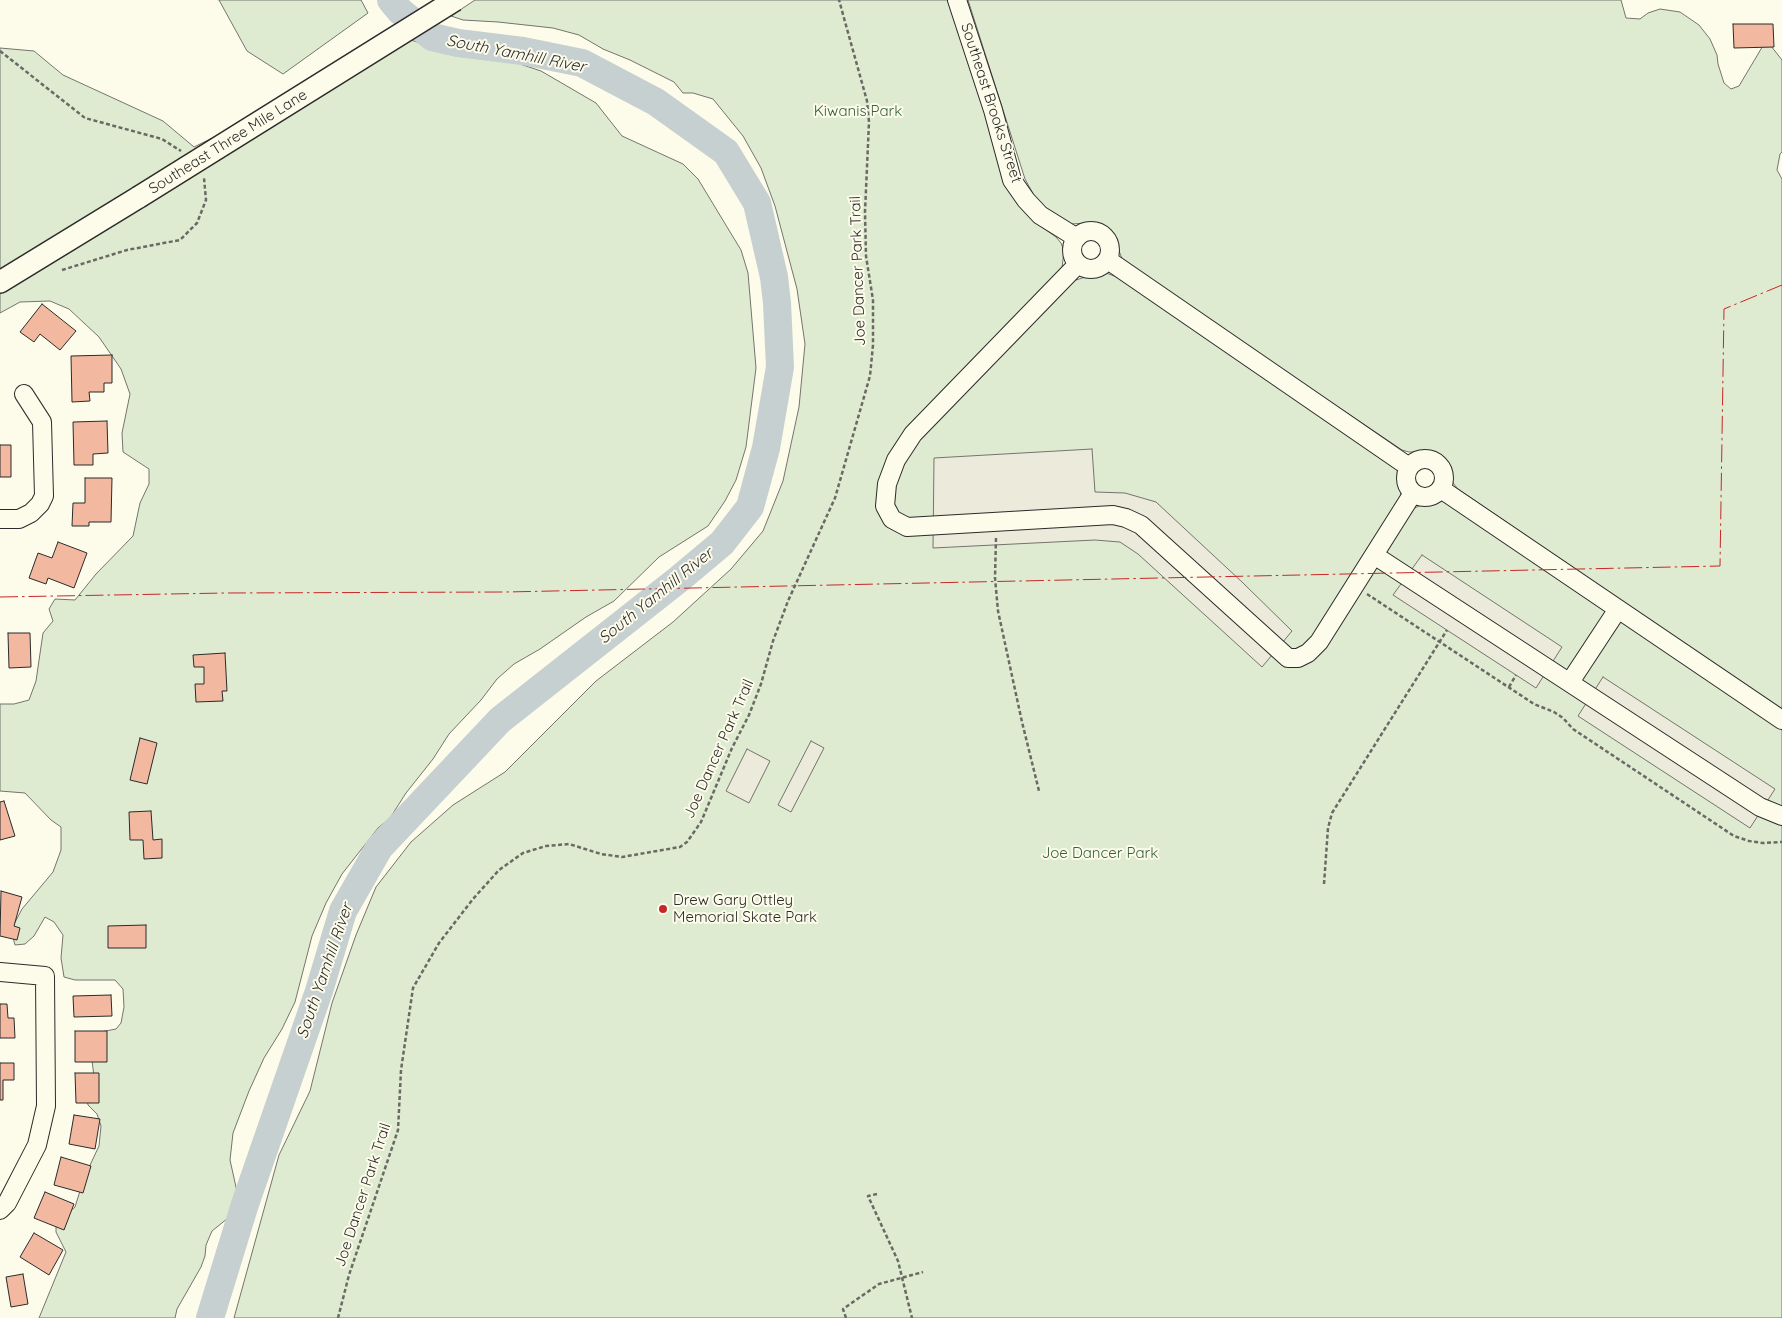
<!DOCTYPE html>
<html>
<head>
<meta charset="utf-8">
<style>
  body { margin:0 }
  canvas { display:block; background:#fdfbea }
</style>
</head>
<body>
<canvas width="1782" height="1318"></canvas>
<script>
const ctx = document.querySelector('canvas').getContext('2d');
ctx.lineJoin = 'round';
function fillPath(path, color) {
  ctx.fillStyle = color;
  ctx.fill(path, 'evenodd');
}
function toPath(rows) {
  const path = new Path2D();
  for (const r of rows) {
    if (r.length === 3) {
      path.moveTo(r[0] + r[2], r[1]);
      path.arc(r[0], r[1], r[2], 0, 2 * Math.PI);
      continue;
    }
    path.moveTo(r[0], r[1]);
    for (let i = 2; i < r.length; i += 2) path.lineTo(r[i], r[i + 1]);
  }
  return path;
}
function strokePath(path, color, width, dash) {
  ctx.strokeStyle = color;
  ctx.lineWidth = width;
  ctx.lineCap = dash ? 'butt' : 'round';
  ctx.setLineDash(dash || []);
  ctx.stroke(path);
}
function drawText(font, color, halo, rows, align = 'center') {
  ctx.font = font + ' Quicksand,sans-serif';
  ctx.lineWidth = 4;
  ctx.setLineDash([]);
  ctx.textBaseline = 'middle';
  ctx.strokeStyle = halo;
  ctx.fillStyle = color;
  for (const [text, x, y, turn = 0] of rows) {
    ctx.save();
    ctx.translate(x, y);
    ctx.rotate((+turn || 0) * Math.PI / 180);
    ctx.textAlign = isNaN(turn) ? turn : align;
    if (halo) ctx.strokeText(text, 0, 0);
    ctx.fillText(text, 0, 0);
    ctx.restore();
  }
}
const green = toPath([
  [219,0,361,0,368,13,283,74,247,51,219,0],
  [475,0,949,0,1009,190,1022,209,1032,220,1056,237,1061,243,1064,251,1062,268,1076,280,1095,274,1106,273,1117,277,1390,463,1397,470,1401,479,1402,489,1400,498,1415,508,1428,501,1439,499,1444,500,1456,507,1782,729,1782,1318,234,1318,279,1155,310,1091,332,1003,356,935,376,887,411,842,453,805,505,772,596,681,673,622,731,569,763,531,783,481,799,407,805,344,797,289,775,206,761,168,743,136,713,99,693,93,683,93,674,82,630,60,603,49,579,35,553,28,498,22,463,20,451,16,475,0],
  [968,0,1621,0,1626,18,1640,19,1648,13,1660,9,1680,12,1699,25,1710,39,1717,55,1718,64,1724,83,1731,89,1739,86,1764,44,1771,46,1782,60,1782,152,1780,154,1777,170,1782,179,1782,710,1458,489,1453,483,1450,468,1445,460,1438,455,1429,452,1409,452,1402,450,1129,266,1123,261,1115,241,1108,231,1099,224,1089,223,1070,224,1050,212,1036,199,1025,179,968,0],
  [411,40,443,51,517,63,541,71,596,103,622,136,683,164,698,179,741,250,748,273,756,368,746,447,736,480,725,501,708,526,659,557,614,601,586,617,540,649,514,664,497,679,481,700,449,734,433,759,406,793,390,818,378,828,342,874,326,903,312,936,295,1002,282,1029,264,1058,249,1091,233,1133,230,1160,238,1196,238,1205,233,1214,212,1231,206,1245,205,1256,201,1267,177,1309,175,1318,39,1318,66,1252,56,1232,56,1224,75,1207,84,1178,99,1146,101,1126,97,1114,88,1105,86,1095,95,1085,91,1052,95,1033,116,1029,121,1023,124,1007,123,989,115,980,75,980,64,977,61,958,63,935,54,922,45,917,34,936,25,944,15,945,11,930,22,909,53,872,61,850,61,827,51,820,25,793,0,791,0,704,14,704,29,700,36,681,43,633,53,621,49,609,55,599,75,600,96,574,133,536,140,503,149,484,149,469,123,452,122,433,130,394,121,369,99,337,69,309,50,301,20,302,0,313,0,48,34,51,63,75,163,121,194,147,411,40]
]);
fillPath(green, '#deebd1');
strokePath(green, '#74746e', 1);
const parking = toPath([
  [1092,449,1095,492,1125,493,1156,502,1242,582,1292,631,1262,667,1138,554,1120,542,1095,540,933,548,934,458,1092,449],
  [1422,555,1562,647,1536,688,1393,595,1422,555],
  [1603,677,1775,789,1750,828,1578,716,1603,677],
  [811,741,824,748,791,812,778,805,811,741],
  [747,749,770,761,749,803,726,791,747,749]
]);
fillPath(parking, '#eceadb');
strokePath(parking, '#74746e', 1);
strokePath(toPath([
  [210,1318,245,1204,319,991,343,911,379,848,500,720,679,579,722,543,750,507,766,448,780,367,777,303,774,277,757,203,726,152,656,102,582,63,523,51,458,43,432,37,400,11,391,0]
]), '#c7d0d0', 28);
const building = toPath([
  [1733,24,1773,24,1774,47,1734,48,1733,24],
  [42,304,76,331,60,350,40,334,34,342,20,332,42,304],
  [112,355,112,383,104,383,104,392,89,392,90,401,72,402,71,356,112,355],
  [107,421,108,453,93,454,93,465,74,465,73,422,107,421],
  [0,445,11,445,11,477,0,477,0,445],
  [85,478,112,478,111,522,89,522,89,526,72,526,73,503,85,503,85,478],
  [58,542,87,553,74,588,48,578,46,584,29,578,38,553,52,558,58,542],
  [8,633,30,633,31,667,9,668,8,633],
  [225,653,227,691,222,691,223,701,196,702,195,684,204,684,204,667,194,667,193,655,225,653],
  [140,738,157,743,147,784,130,780,140,738],
  [4,801,15,836,0,840,0,802,4,801],
  [151,811,153,840,162,839,162,858,144,859,143,840,130,840,129,812,151,811],
  [1,891,22,897,14,926,20,928,17,940,0,936,1,891],
  [146,925,146,948,108,948,108,926,146,925],
  [111,995,112,1016,74,1017,73,996,111,995],
  [0,1004,7,1004,8,1018,14,1018,15,1038,0,1038,0,1004],
  [75,1031,107,1031,107,1062,75,1062,75,1031],
  [0,1063,14,1063,14,1080,3,1080,3,1100,0,1100,0,1063],
  [75,1073,99,1073,99,1103,76,1103,75,1073],
  [74,1115,100,1119,95,1149,69,1144,74,1115],
  [61,1157,91,1166,83,1193,54,1185,61,1157],
  [45,1192,74,1204,64,1230,34,1218,45,1192],
  [34,1233,63,1250,49,1275,20,1257,34,1233],
  [23,1274,28,1304,11,1307,6,1277,23,1274]
]);
fillPath(building, '#f2b8a0');
strokePath(building, '#2b2b2b', 1);
const minor = toPath([
  [957,0,993,110,1012,180,1026,200,1040,215,1077,238],
  [1091,250,19],
  [1108,260,1409,467],
  [1078,264,913,434,896,460,887,484,885,506,892,519,907,527,1113,515,1126,518,1141,525,1288,658,1298,658,1308,653,1319,642,1413,493],
  [1425,478,19],
  [1441,489,1782,720],
  [0,519,19,519,31,513,40,504,44,496,42,422,24,394],
  [1374,555,1760,807,1782,816],
  [1570,682,1618,609],
  [0,972,45,976,46,1106,37,1145,7,1203,0,1210]
]);
const major = toPath([
  [0,282,139,197]
]);
strokePath(minor, '#2b2b2b', 20);
strokePath(major, '#2b2b2b', 24);
strokePath(toPath([
  [0,51,85,118,162,139,181,151],
  [62,270,127,250,180,240,197,223,206,200,204,178],
  [996,538,995,578,998,611,1022,722,1039,791],
  [1367,594,1534,704,1554,712,1563,718,1573,729,1734,836,1749,841,1763,843,1782,842],
  [1509,687,1516,675],
  [1324,884,1328,828,1332,813,1447,630],
  [877,1194,868,1196,898,1261,912,1318],
  [338,1318,349,1275,398,1130,401,1070,413,988,439,943,473,899,499,870,523,853,546,846,569,844,601,854,622,857,680,847,687,842,701,822,732,748,749,715,761,684,773,641,788,601,835,498,870,376,873,345,873,300,866,256,865,212,869,122,867,101,839,0],
  [846,1318,843,1309,879,1284,923,1272]
]), '#6a6964', 2.5, [4, 2.5]);
strokePath(minor, '#fdfbea', 18);
strokePath(major, '#fdfbea', 21);
const majorBridge = toPath([
  [139,197,455,0]
]);
strokePath(majorBridge, '#2b2b2b', 24, []);
strokePath(majorBridge, '#fdfbea', 21);
strokePath(toPath([
  [0,597,226,593,506,592,1720,566,1724,309,1782,285]
]), '#c62828', 1, [18, 4, 2.5, 4]);
for (const [x, y, r, color] of [
  [663,909,5,"#c62828"]
]) {
  const dot = new Path2D();
  dot.arc(x, y, r, 0, 2 * Math.PI);
  ctx.fillStyle = color;
  ctx.fill(dot);
  strokePath(dot, '#fdfbea', 2);
}
drawText('15px', '#2b2b2b', '#fdfbea', [
  ["Southeast Brooks Street",991,103,72],
  ["Southeast Three Mile Lane",228,142,-32],
  ["Joe Dancer Park Trail",858,271,-92],
  ["Joe Dancer Park Trail",719,749,-66],
  ["Joe Dancer Park Trail",363,1195,-72]
]);
drawText('15px', '#34623c', '#fdfbea', [
  ["Kiwanis Park",858,111],
  ["Joe Dancer Park",1100,853]
]);
drawText('15px', '#2b2b2b', '#fdfbea', [
  ["Drew Gary Ottley",673,900],
  ["Memorial Skate Park",673,917]
], 'left');
drawText('italic 16px', '#2b2b2b', '#fdfbea', [
  ["South Yamhill River",516,54,11],
  ["South Yamhill River",656,596,-39],
  ["South Yamhill River",325,971,-71]
]);
</script>
</body>
</html>
